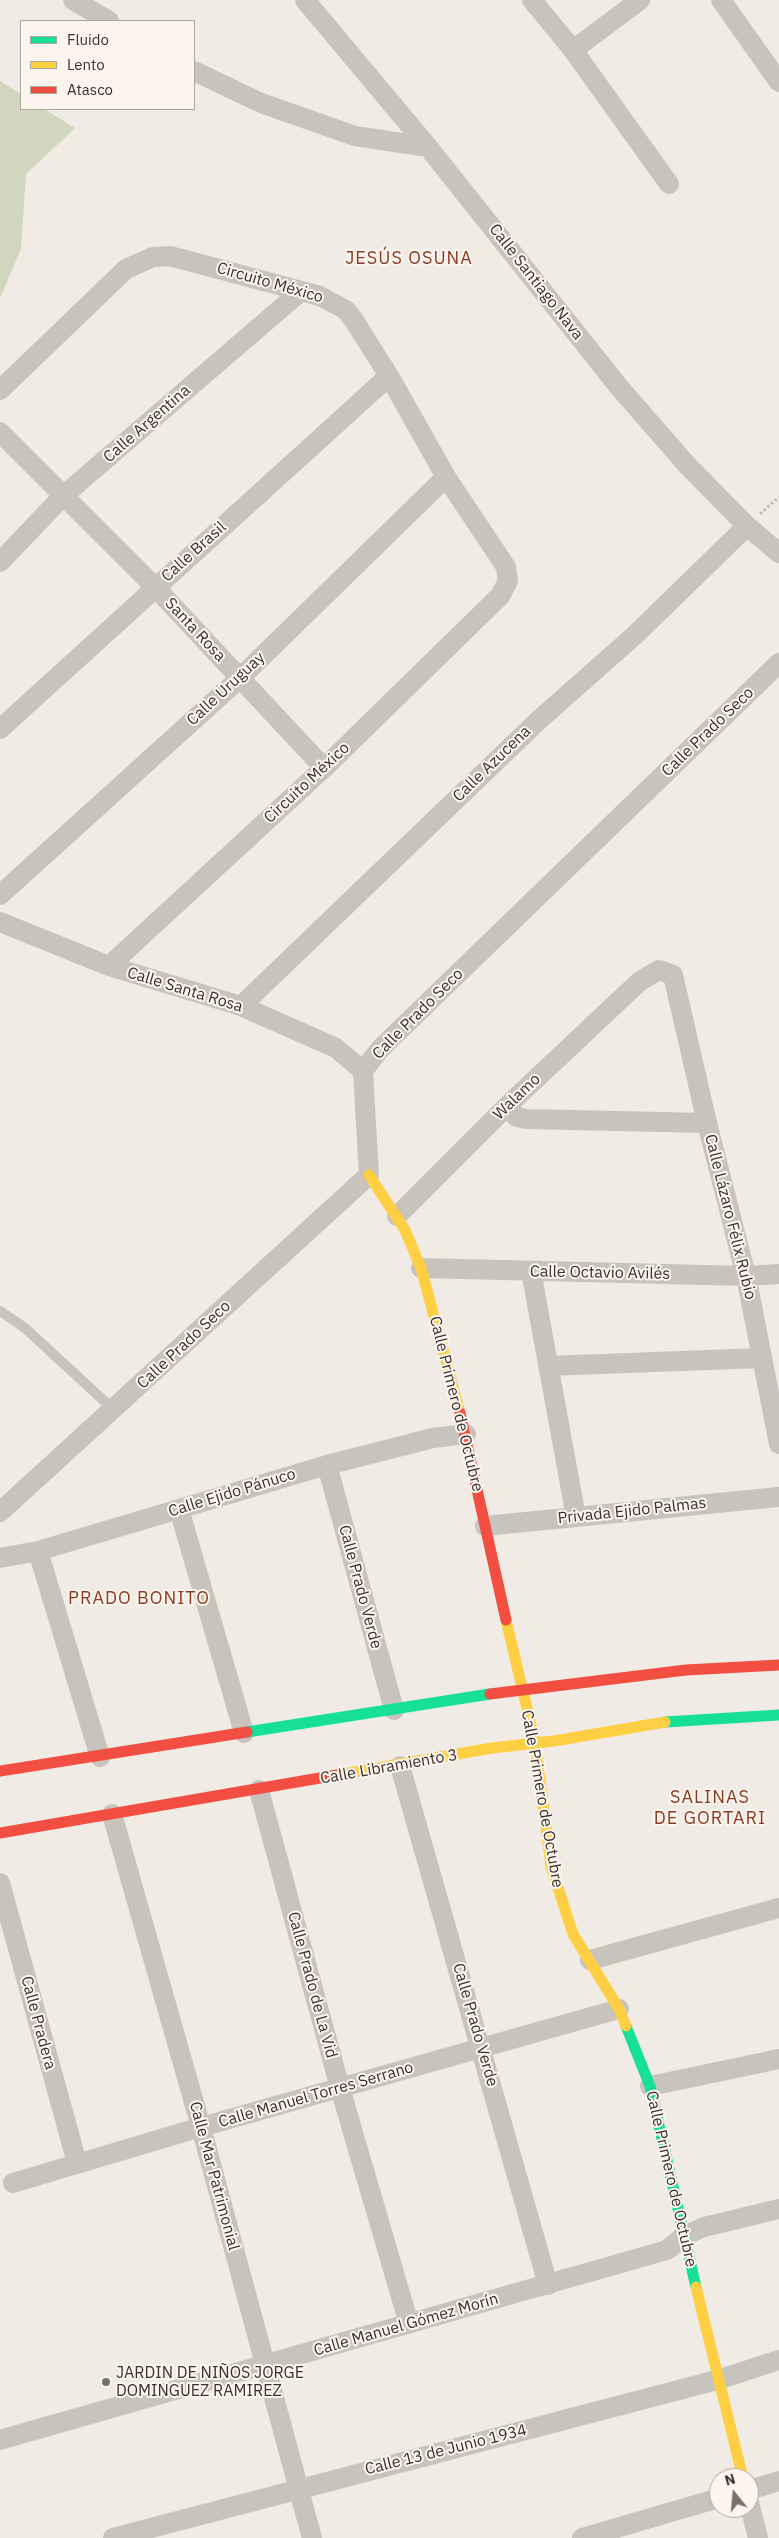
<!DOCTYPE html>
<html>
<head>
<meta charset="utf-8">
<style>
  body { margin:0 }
  #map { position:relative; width:779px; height:2538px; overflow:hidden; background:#f0ebe5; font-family:"IBM Plex Sans",sans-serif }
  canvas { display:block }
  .legend { position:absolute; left:20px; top:20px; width:175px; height:90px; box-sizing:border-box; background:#fbf5ee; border:1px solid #aea6a0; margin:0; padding:6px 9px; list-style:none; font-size:15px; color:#3b302b }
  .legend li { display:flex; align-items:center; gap:10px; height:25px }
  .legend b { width:25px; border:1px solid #aea6a0 }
  .north { position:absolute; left:709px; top:2468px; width:50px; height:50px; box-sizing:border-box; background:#fbf5ee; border:1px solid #aea6a0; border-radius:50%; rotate:343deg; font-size:14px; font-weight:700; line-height:20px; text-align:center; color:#3b302b }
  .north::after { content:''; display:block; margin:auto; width:18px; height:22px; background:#7a716c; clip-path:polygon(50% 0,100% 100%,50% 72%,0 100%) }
</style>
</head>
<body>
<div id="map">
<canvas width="779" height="2538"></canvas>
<ul class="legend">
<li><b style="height:6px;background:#16e098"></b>Fluido</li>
<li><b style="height:6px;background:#ffcf43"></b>Lento</li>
<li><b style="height:6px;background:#f24e42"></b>Atasco</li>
</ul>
<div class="north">N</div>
</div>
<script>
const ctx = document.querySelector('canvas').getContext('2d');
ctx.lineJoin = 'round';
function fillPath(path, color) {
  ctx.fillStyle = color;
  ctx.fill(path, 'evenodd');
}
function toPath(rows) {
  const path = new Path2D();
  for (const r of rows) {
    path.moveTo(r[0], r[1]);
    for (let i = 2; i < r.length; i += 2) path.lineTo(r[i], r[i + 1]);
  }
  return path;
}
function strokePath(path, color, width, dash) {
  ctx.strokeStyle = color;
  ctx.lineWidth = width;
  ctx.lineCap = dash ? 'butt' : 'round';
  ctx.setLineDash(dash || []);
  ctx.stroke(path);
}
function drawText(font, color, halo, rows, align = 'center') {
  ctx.font = font + ' "IBM Plex Sans",sans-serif';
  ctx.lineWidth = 4;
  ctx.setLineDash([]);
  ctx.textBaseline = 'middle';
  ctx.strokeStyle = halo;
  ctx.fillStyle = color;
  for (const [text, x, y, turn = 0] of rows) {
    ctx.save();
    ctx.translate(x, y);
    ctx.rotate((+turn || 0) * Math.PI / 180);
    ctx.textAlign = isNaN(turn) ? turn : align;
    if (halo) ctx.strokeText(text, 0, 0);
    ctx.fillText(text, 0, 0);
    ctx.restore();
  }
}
fillPath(toPath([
  [0,81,21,94,21,109,44,109,75,128,26,174,21,249,0,298]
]), '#d1d6bf');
strokePath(toPath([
  [760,514,779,497]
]), '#c2bbb6', 3, [2.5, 2.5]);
strokePath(toPath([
  [0,1311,25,1328,114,1410]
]), '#c9c3be', 10);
strokePath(toPath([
  [73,0,109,21],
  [305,0,428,147,619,387,687,465,747,526,779,553],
  [532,0,573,50,669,184],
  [721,0,779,82],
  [573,50,640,0],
  [194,71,261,103,355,136,428,147],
  [0,390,126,269,153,257,170,256,320,296,346,310,355,322,389,376,446,477,506,567,508,581,500,596,324,768,109,966],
  [0,432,155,587,324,768],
  [0,562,63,496,300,292],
  [0,729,389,376],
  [0,895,240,678,446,477],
  [0,922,109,966,241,1006,336,1048,363,1071],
  [241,1006,540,719,635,635,747,526],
  [506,1107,517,1117,526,1119,707,1123],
  [397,1216,506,1107,640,981,659,970,673,975,707,1123,746,1276,779,1444],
  [421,1268,746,1276,779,1274],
  [531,1271,576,1517],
  [548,1366,762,1358],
  [327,1465,394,1710],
  [179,1509,244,1733],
  [0,1512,369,1175,363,1071,380,1049,779,663],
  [485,1526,779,1497],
  [38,1551,100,1757],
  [0,1558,38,1551,327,1465,433,1438,466,1434],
  [400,1766,548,2285],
  [259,1790,340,2088,409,2324],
  [112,1814,201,2127,312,2538],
  [0,1883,77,2163],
  [590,1960,779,1908],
  [650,2086,779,2059],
  [13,2183,201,2127,619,2009],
  [0,2440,667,2250,684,2236,704,2227,779,2209],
  [749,2490,779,2481],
  [749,2502,758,2538],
  [113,2538,717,2380,779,2360],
  [582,2538,719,2498]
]), '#c9c3be', 20);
strokePath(toPath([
  [665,1722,779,1715],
  [247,1732,490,1694],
  [626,2026,650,2086,696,2287]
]), '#16e098', 11);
strokePath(toPath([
  [369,1175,405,1230,421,1268,460,1413],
  [506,1620,535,1742,551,1866,573,1934,619,2009,626,2026],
  [343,1774,492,1748,554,1741,665,1722],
  [696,2287,743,2478]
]), '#ffcf43', 11);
strokePath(toPath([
  [460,1413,506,1620],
  [490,1694,686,1670,779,1665],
  [0,1771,247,1732],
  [0,1833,343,1774]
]), '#f24e42', 11);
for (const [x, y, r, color] of [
  [106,2382,5,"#7a716c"]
]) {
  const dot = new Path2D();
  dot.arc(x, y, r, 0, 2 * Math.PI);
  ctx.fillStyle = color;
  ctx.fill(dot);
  strokePath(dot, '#fbf5ee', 2);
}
drawText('16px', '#3b302b', '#fbf5ee', [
  ["Calle Santiago Nava",536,282,52],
  ["Circuito México",270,283,16],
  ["Calle Argentina",147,424,-41],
  ["Calle Brasil",194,552,-42],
  ["Santa Rosa",195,630,47],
  ["Calle Uruguay",226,689,-43],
  ["Calle Prado Seco",708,732,-44],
  ["Calle Azucena",492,764,-44],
  ["Circuito México",307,783,-43],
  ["Calle Santa Rosa",185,990,17],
  ["Calle Prado Seco",418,1014,-45],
  ["Walamo",517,1097,-44],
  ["Calle Lázaro Félix Rubio",730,1217,76],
  ["Calle Octavio Avilés",600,1273,1],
  ["Calle Prado Seco",184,1345,-43],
  ["Calle Primero de Octubre",456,1404,76],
  ["Calle Ejido Pánuco",232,1493,-17],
  ["Privada Ejido Palmas",632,1511,-6],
  ["Calle Prado Verde",360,1587,75],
  ["Calle Libramiento 3",389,1767,-10],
  ["Calle Primero de Octubre",542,1799,80],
  ["Calle Prado de La Vid",312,1985,75],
  ["Calle Pradera",38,2023,75],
  ["Calle Prado Verde",475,2025,74],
  ["Calle Manuel Torres Serrano",316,2095,-16],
  ["Calle Mar Patrimonial",214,2176,75],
  ["Calle Primero de Octubre",671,2179,77],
  ["Calle Manuel Gómez Morín",406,2325,-16],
  ["Calle 13 de Junio 1934",446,2450,-14]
]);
drawText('16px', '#3b302b', '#fbf5ee', [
  ["JARDIN DE NIÑOS JORGE",116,2373],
  ["DOMINGUEZ RAMIREZ",116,2391]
], 'left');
ctx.letterSpacing = '1px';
drawText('18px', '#8c3b22', '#fbf5ee', [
  ["JESÚS OSUNA",409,259],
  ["PRADO BONITO",139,1599],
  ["SALINAS",710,1798],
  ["DE GORTARI",710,1819]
]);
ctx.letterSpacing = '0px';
</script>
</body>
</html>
